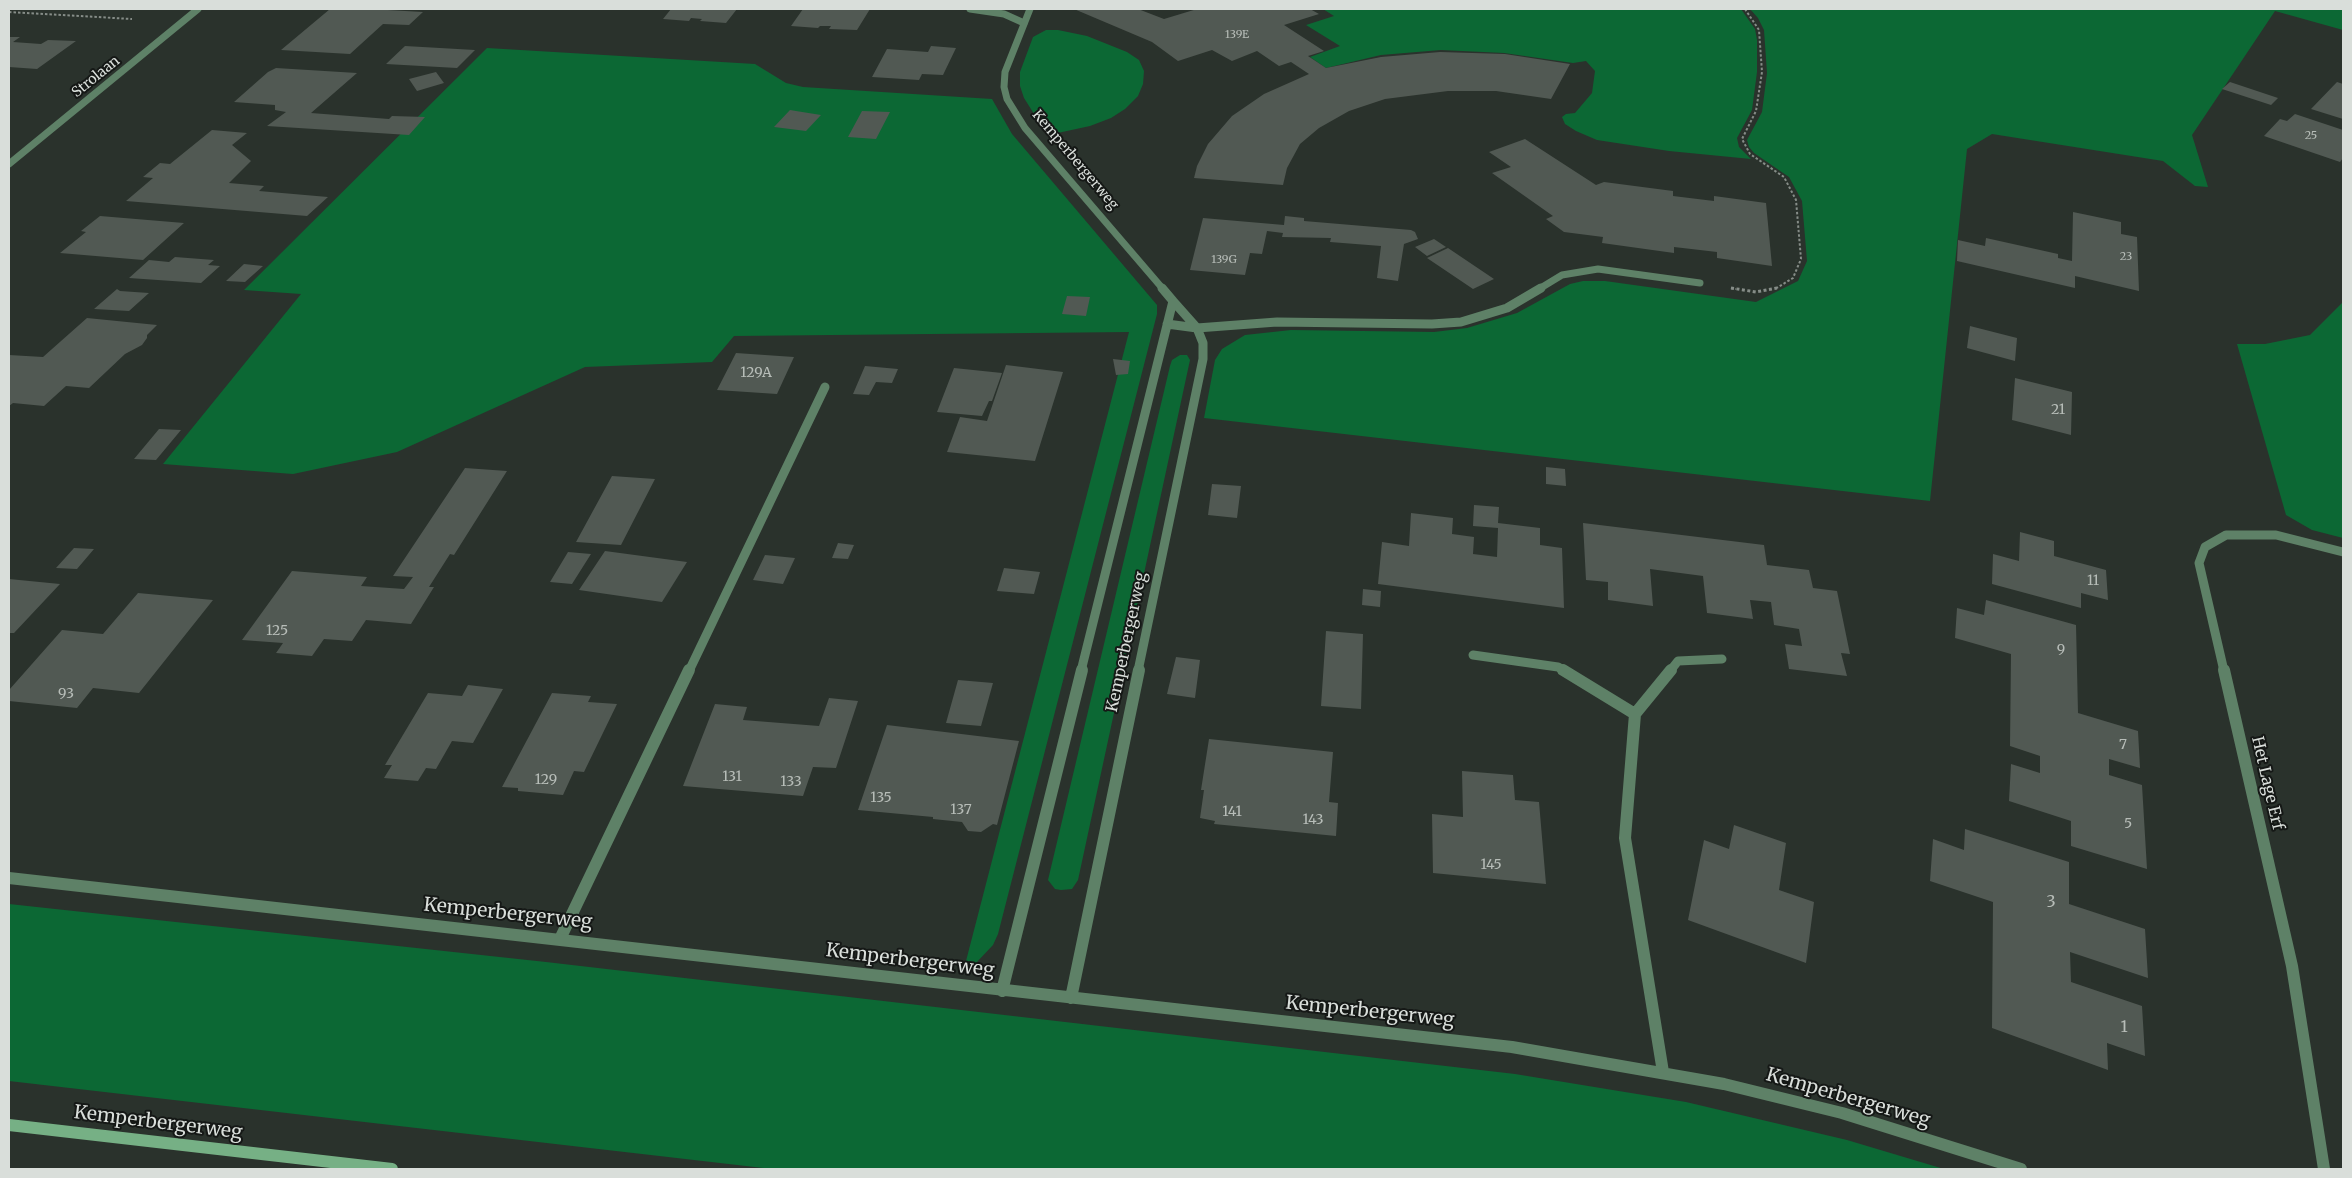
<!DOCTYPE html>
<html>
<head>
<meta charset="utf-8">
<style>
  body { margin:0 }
  #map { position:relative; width:2352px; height:1178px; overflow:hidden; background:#2a322c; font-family:Merriweather,serif }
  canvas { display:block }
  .frame { position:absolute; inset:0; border:10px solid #d9deda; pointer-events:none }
</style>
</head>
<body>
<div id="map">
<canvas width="2352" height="1178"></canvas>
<div class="frame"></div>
</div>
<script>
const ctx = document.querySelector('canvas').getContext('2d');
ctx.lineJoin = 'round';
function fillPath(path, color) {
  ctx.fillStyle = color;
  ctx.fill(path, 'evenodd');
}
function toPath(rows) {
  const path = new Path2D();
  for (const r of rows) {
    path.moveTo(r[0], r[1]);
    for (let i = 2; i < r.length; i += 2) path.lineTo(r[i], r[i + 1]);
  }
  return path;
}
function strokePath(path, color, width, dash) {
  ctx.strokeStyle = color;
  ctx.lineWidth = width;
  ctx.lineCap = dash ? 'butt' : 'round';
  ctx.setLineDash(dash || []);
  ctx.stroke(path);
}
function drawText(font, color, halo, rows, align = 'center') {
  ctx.font = font + ' Merriweather,serif';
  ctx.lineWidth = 4;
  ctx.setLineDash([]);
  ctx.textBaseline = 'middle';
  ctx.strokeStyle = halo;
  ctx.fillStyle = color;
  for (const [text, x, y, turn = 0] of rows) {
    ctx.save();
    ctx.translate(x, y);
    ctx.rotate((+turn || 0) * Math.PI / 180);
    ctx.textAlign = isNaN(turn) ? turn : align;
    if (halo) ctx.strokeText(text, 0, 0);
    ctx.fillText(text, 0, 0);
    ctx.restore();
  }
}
fillPath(toPath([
  [1323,9,1741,9,1755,29,1757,40,1757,72,1752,110,1737,138,1739,147,1751,159,1669,151,1597,140,1576,131,1565,124,1562,117,1566,114,1575,113,1592,93,1595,71,1586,61,1573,63,1504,53,1441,50,1381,55,1326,68,1310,57,1340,46,1306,25,1334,16],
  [1750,9,2343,9,2343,30,2275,11,2192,135,2208,187,2195,186,2163,161,1992,134,1967,149,1930,501,1204,418,1215,360,1222,349,1245,335,1291,330,1434,332,1467,328,1517,313,1570,284,1583,281,1605,281,1756,302,1798,281,1807,261,1802,201,1789,177,1754,153,1749,147,1747,140,1762,112,1767,73,1764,30,1758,18],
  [1046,30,1058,30,1087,36,1127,52,1139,60,1144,71,1143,84,1138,96,1125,109,1111,118,1090,126,1053,134,1046,133,1024,98,1020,86,1020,72,1033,37],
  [487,48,755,64,786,83,803,87,992,99,1012,134,1157,305,1157,314,998,934,993,945,976,963,966,961,1129,332,734,336,712,362,585,367,397,452,293,474,163,464,301,294,244,290],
  [2343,302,2343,538,2312,530,2286,515,2237,344,2265,344,2310,335],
  [1180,355,1187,355,1190,360,1078,880,1072,889,1061,890,1055,889,1048,880,1170,366,1172,360],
  [9,904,546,962,1515,1074,1686,1102,1847,1140,1944,1169,772,1169,9,1081]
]), '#0c6834');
fillPath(toPath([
  [330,9,370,9,423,12,409,25,383,24,350,54,281,50],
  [671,9,737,9,726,23,700,21,702,19,691,18,689,21,663,19],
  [803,9,870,9,857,30,829,29,831,26,820,26,818,28,791,26],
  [1074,9,1138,9,1164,19,1197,9,1310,9,1319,14,1284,25,1324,51,1308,56,1326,68,1381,57,1440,52,1505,54,1570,64,1551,99,1496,91,1448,91,1385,99,1349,111,1319,128,1300,144,1287,168,1283,185,1194,178,1197,166,1208,144,1232,116,1264,94,1309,74,1291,62,1279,66,1257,51,1232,61,1212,50,1178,61,1152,42],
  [9,37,20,37,13,42,41,44,48,40,76,41,37,69,9,67],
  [405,46,475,50,457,68,386,64],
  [931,46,956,48,943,75,922,74,919,80,872,77,887,49,928,52],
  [276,68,357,73,311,113,389,119,392,116,425,117,409,135,267,126,286,112,275,110,275,105,234,102,268,72],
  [436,72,444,83,417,91,409,79],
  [2230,82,2278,98,2271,105,2222,89],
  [2337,82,2343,84,2343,119,2311,109],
  [790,110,796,111,821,115,806,131,774,127],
  [862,111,890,112,876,139,848,137],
  [2295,114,2343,130,2343,158,2340,162,2264,136,2280,119,2287,121],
  [212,130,247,133,232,145,251,161,229,183,264,186,259,191,328,197,307,216,126,201,153,178,143,177,160,163,170,164],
  [1525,139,1596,185,1604,182,1673,191,1673,196,1714,201,1714,196,1766,203,1772,266,1717,258,1717,252,1674,247,1674,253,1602,243,1603,237,1564,232,1546,219,1553,216,1492,173,1511,167,1489,152],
  [2073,212,2121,222,2121,234,2137,237,2139,291,2075,276,2075,288,1957,261,1958,240,1985,246,1986,238,2058,254,2058,258,2072,261],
  [100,216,184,223,143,260,60,253,86,232,81,231],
  [1285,216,1304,218,1304,221,1411,230,1415,232,1418,239,1404,244,1398,281,1377,278,1381,246,1330,242,1331,238,1282,237,1283,233,1267,231,1262,254,1250,253,1245,275,1190,270,1203,218,1284,225],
  [1434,239,1446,247,1427,256,1415,247],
  [1448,248,1494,279,1473,289,1427,258],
  [175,257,214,260,208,265,220,266,201,283,129,278,149,260,169,262],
  [244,264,263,266,245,282,226,281],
  [117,289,120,291,149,293,129,311,94,309],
  [1067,296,1090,297,1086,316,1062,314],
  [87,318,157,325,147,335,147,338,142,345,125,354,89,388,66,386,44,406,13,403,9,406,9,355,43,357],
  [1970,326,2017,338,2015,361,1967,348],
  [736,353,794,357,777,394,717,390],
  [1113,359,1130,361,1128,374,1116,375],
  [1006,365,1063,372,1035,461,947,452,960,417,987,421],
  [865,366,898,369,892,383,876,382,869,395,853,394],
  [954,368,1002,373,992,401,989,401,982,416,937,412],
  [2015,378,2072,392,2071,435,2012,420],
  [159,429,181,430,156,460,134,459],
  [1546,467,1565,469,1566,486,1546,484],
  [465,468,507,471,454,555,450,554,429,587,434,587,411,624,366,620,352,641,324,639,312,656,276,653,283,643,242,640,292,571,367,577,361,586,404,589,413,577,393,576],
  [612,476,655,479,621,545,576,542],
  [1212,484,1241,486,1237,518,1208,515],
  [1474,505,1499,507,1498,523,1540,528,1540,545,1562,548,1564,608,1378,584,1382,542,1409,546,1411,513,1453,518,1452,534,1474,537,1473,554,1497,557,1498,528,1473,526],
  [1583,523,1764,545,1767,565,1809,570,1813,588,1837,591,1850,654,1841,653,1847,676,1789,669,1785,644,1802,646,1799,629,1774,625,1771,602,1750,600,1753,619,1707,613,1703,576,1650,569,1653,606,1608,600,1608,582,1586,580],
  [2020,532,2054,541,2054,556,2106,570,2108,600,2081,593,2081,608,1992,584,1993,554,2019,561],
  [838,543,854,545,848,559,832,558],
  [74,548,94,549,77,569,56,568],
  [605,551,687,562,662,602,579,590],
  [568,552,591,554,572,584,550,582],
  [765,555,795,558,783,584,753,580],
  [1004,568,1040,572,1034,594,997,591],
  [9,579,60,584,14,633,9,633],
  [1363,589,1381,591,1380,607,1362,605],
  [138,593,213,600,139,693,93,688,77,708,9,701,9,690,62,630,103,634],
  [1986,600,2076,625,2078,713,2138,731,2140,768,2109,759,2109,775,2142,785,2147,869,2071,846,2071,821,2009,801,2011,764,2040,773,2040,756,2010,746,2011,654,1955,638,1957,608,1984,615],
  [1326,631,1363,634,1361,709,1321,706],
  [1176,657,1200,660,1195,698,1167,694],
  [958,680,993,683,981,726,946,723],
  [468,685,503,689,473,743,452,741,436,769,426,768,418,781,384,778,392,765,385,765,428,693,462,696],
  [552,693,591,696,588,702,617,704,584,772,574,771,563,795,518,791,518,788,502,787],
  [829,698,858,701,836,768,813,767,803,796,683,786,715,704,747,707,743,720,819,726],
  [887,725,1019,741,997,825,993,824,981,832,968,831,962,822,933,819,933,817,858,810],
  [1209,739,1333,752,1329,802,1338,803,1336,836,1214,824,1215,821,1200,818,1204,790,1201,790],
  [1462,771,1513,775,1515,800,1539,802,1546,884,1433,873,1432,814,1463,817],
  [1734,825,1786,843,1779,890,1814,902,1806,963,1688,920,1704,840,1729,849],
  [1965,829,2069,862,2069,904,2145,929,2148,978,2070,952,2071,982,2142,1006,2145,1056,2107,1043,2108,1070,1992,1028,1993,902,1930,881,1933,839,1964,850]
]), '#515953');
strokePath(toPath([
  [1745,9,1759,30,1762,72,1756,111,1742,139,1750,154,1784,177,1796,200,1801,259,1793,278,1775,289],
  [9,12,132,19],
  [1731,288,1736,289]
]), '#868d88', 2, [2.5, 2]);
strokePath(toPath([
  [1731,288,1756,292,1777,288]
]), '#868d88', 3, [3, 2.5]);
strokePath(toPath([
  [970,9,1004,14,1024,23],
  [1539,289,1562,275,1598,269,1700,283]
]), '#5e8167', 7);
strokePath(toPath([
  [1197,328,1277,322,1432,324,1461,322,1507,308,1541,288],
  [689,671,825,387]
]), '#5e8167', 9);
strokePath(toPath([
  [560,939,689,670]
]), '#5e8167', 12);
strokePath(toPath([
  [1030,9,1005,72,1004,87,1007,99,1025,128,1163,289],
  [9,164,198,9]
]), '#5e8167', 7);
strokePath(toPath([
  [1167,324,1197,328],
  [1473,655,1558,667,1565,671],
  [1081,671,1173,301,1162,288],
  [1138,671,1203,359,1203,343,1197,328,1173,301],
  [1670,671,1678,661,1722,659],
  [2224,671,2199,563,2205,547,2226,535,2276,535,2343,552]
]), '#5e8167', 9);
strokePath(toPath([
  [1563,670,1635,714],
  [2224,670,2292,966,2324,1169],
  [9,878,1512,1047,1724,1084,1842,1113,2021,1169],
  [1002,991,1082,670],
  [1071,998,1139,670],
  [1663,1072,1625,838,1635,714,1671,670]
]), '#5e8167', 12);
strokePath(toPath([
  [9,1125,392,1169]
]), '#76b085', 12);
drawText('11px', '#b7bdb8', null, [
  ["139E",1237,35],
  ["25",2311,136],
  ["23",2126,257],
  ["139G",1224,260]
]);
drawText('14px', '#d9deda', '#151816', [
  ["Strolaan",96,77,-39],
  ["Kemperbergerweg",1075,160,50]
]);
drawText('14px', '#b7bdb8', null, [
  ["129A",756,373],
  ["21",2058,410],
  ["11",2093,581],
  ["125",277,631],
  ["9",2061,650],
  ["93",66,694],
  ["7",2123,745],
  ["131",732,777],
  ["129",546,780],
  ["133",791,782],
  ["135",881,798],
  ["137",961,810],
  ["141",1232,812],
  ["143",1313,820],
  ["5",2128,824],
  ["145",1491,865]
]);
drawText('16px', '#d9deda', '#151816', [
  ["Kemperbergerweg",1127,642,-78],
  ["Het Lage Erf",2267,783,77]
]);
drawText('16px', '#b7bdb8', null, [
  ["3",2051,902],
  ["1",2124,1027]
]);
drawText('19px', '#d9deda', '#151816', [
  ["Kemperbergerweg",508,914,6],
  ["Kemperbergerweg",910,961,7],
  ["Kemperbergerweg",1370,1012,6],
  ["Kemperbergerweg",1848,1098,16],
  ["Kemperbergerweg",158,1123,7]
]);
</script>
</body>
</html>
